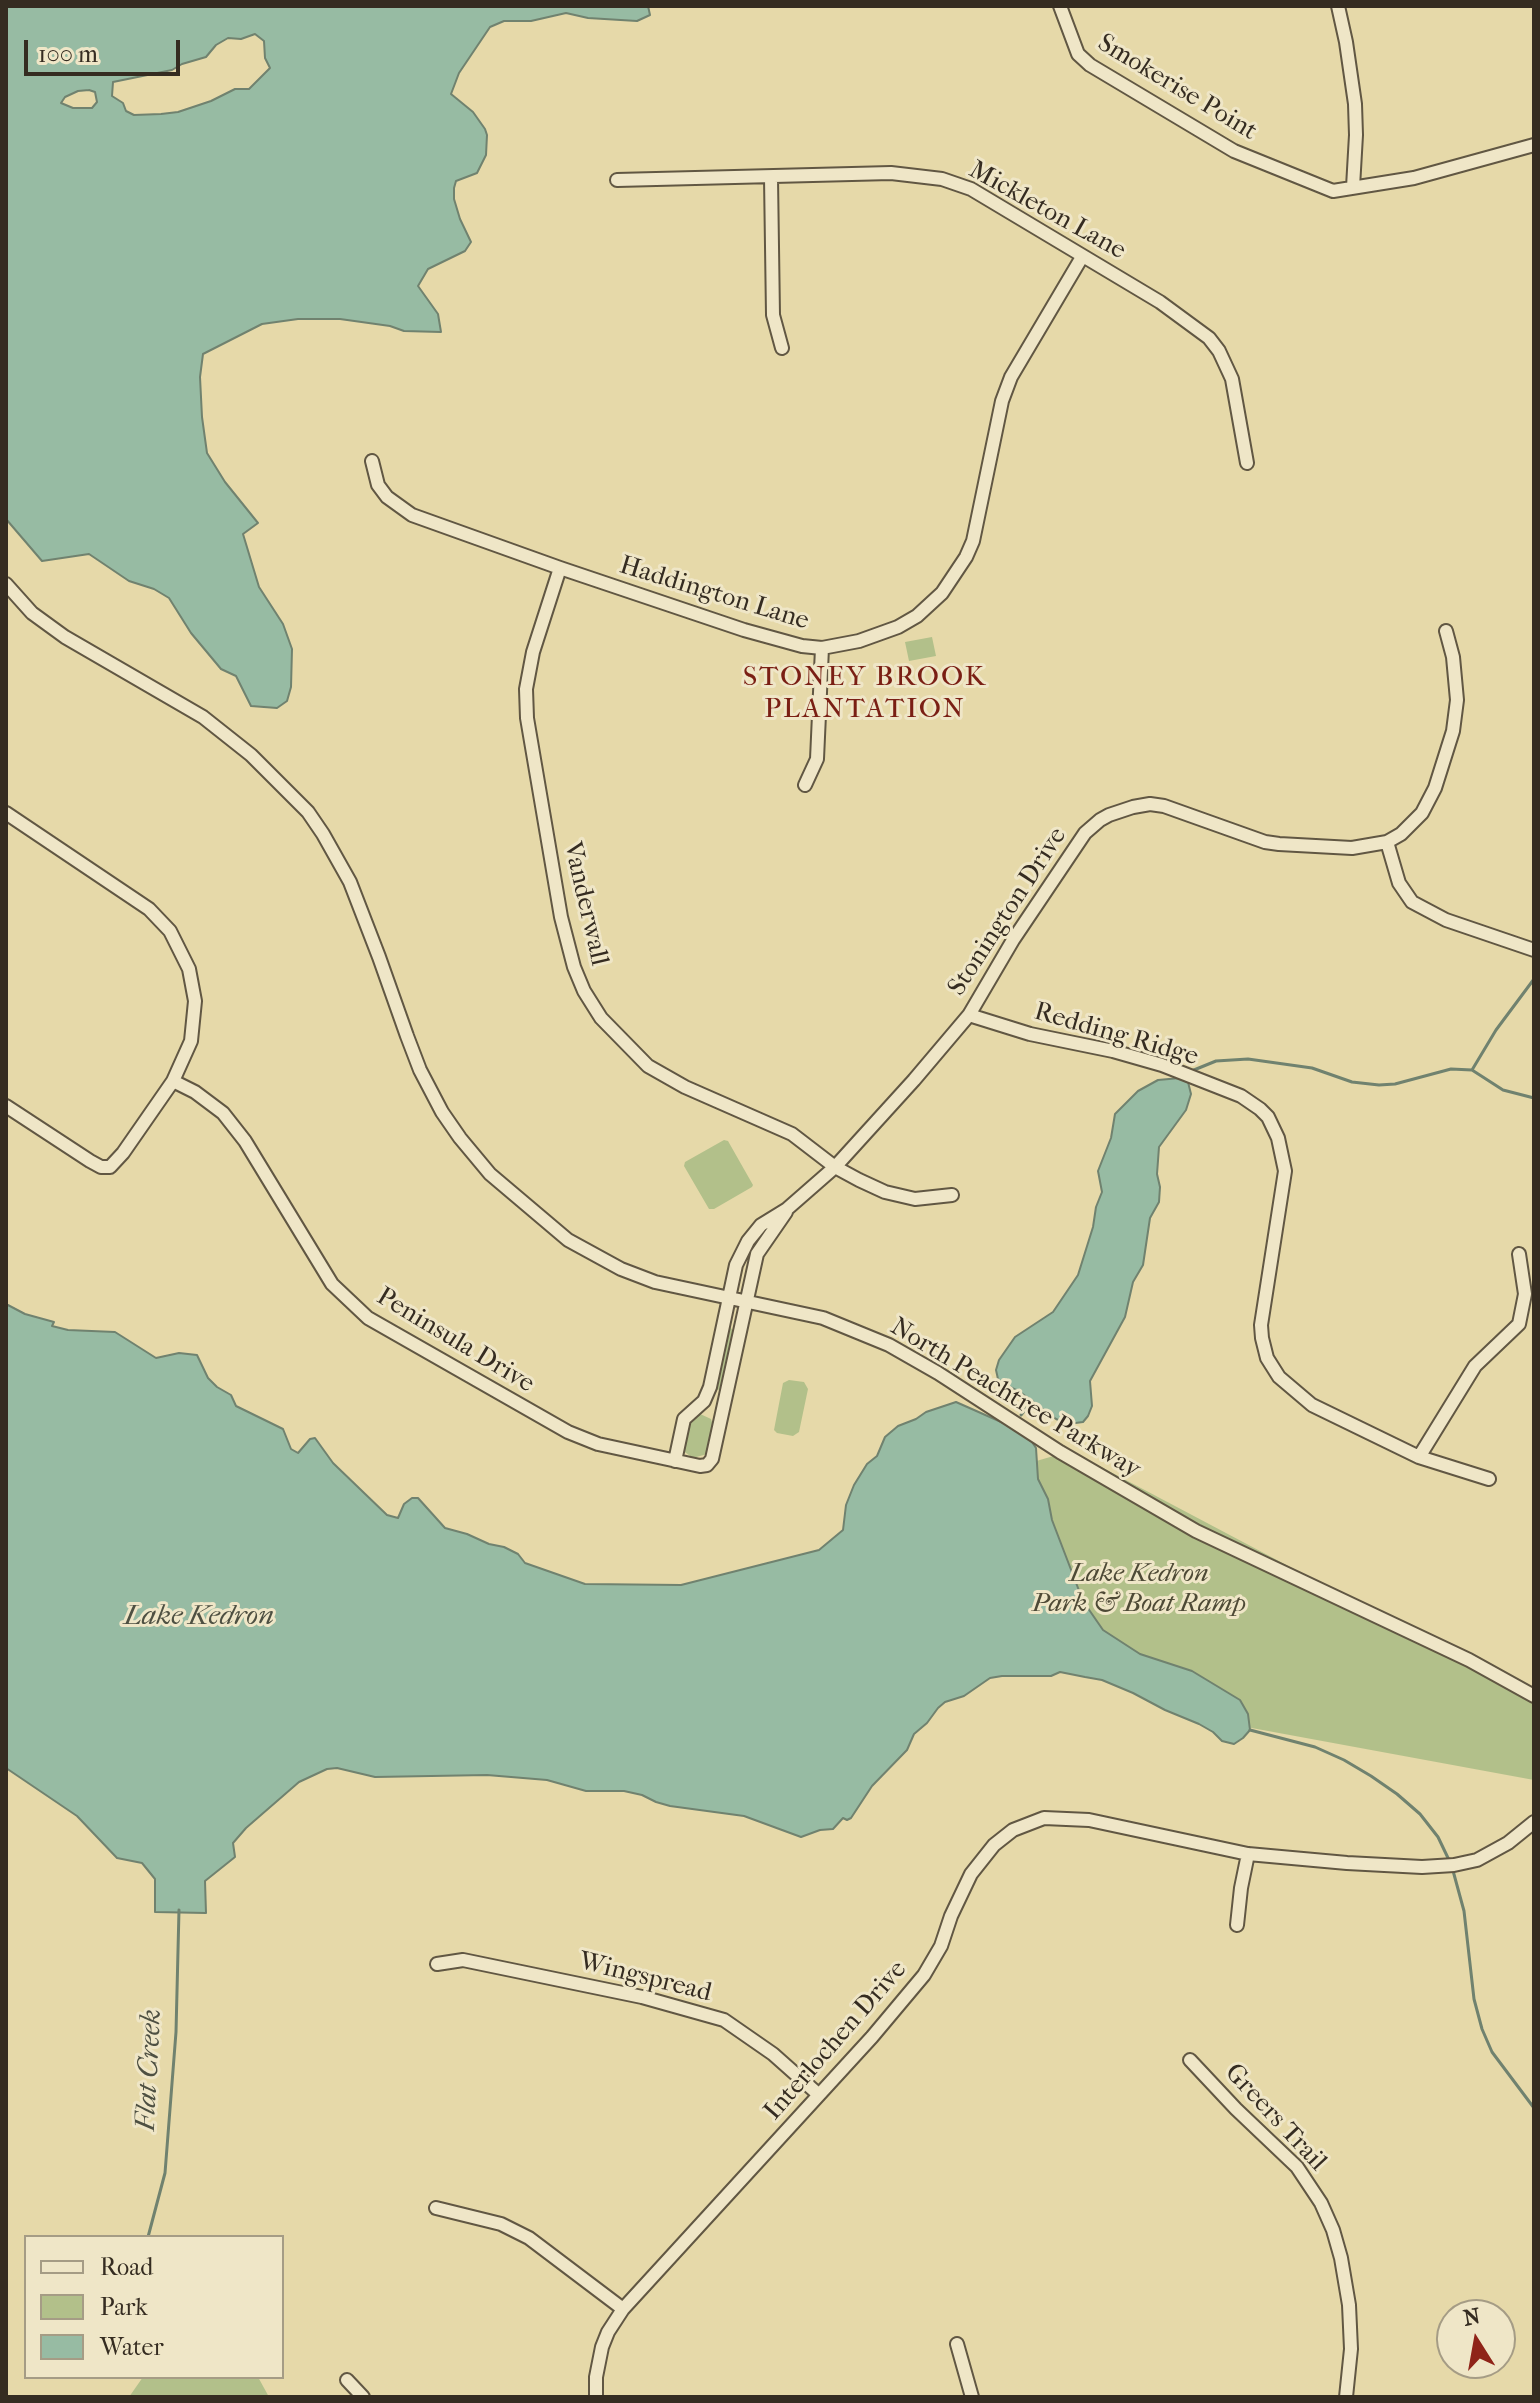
<!DOCTYPE html>
<html>
<head>
<meta charset="utf-8">
<style>
  body { margin:0 }
  #map { position:relative; width:1540px; height:2403px; overflow:hidden; background:#e6d9a9; font-family:"IM FELL French Canon",serif }
  canvas { display:block }
  .frame { position:absolute; inset:0; border:8px solid #352c21; pointer-events:none }
  .legend { position:absolute; left:24px; top:2235px; width:260px; height:144px; box-sizing:border-box; background:#efe6c7; border:2px solid #a59c85; margin:0; padding:10px 14px; list-style:none; font-size:24px; color:#352c21 }
  .legend li { display:flex; align-items:center; gap:16px; height:40px }
  .legend b { width:40px; border:2px solid #a59c85 }
  .north { position:absolute; left:1436px; top:2299px; width:80px; height:80px; box-sizing:border-box; background:#efe6c7; border:2px solid #a59c85; border-radius:50%; rotate:349deg; font-size:22px; font-weight:700; line-height:32px; text-align:center; color:#352c21 }
  .north::after { content:''; display:block; margin:auto; width:28px; height:36px; background:#8f2418; clip-path:polygon(50% 0,100% 100%,50% 72%,0 100%) }
  .scale { position:absolute; left:24px; top:40px; width:156px; height:36px; box-sizing:border-box; border:4px solid #352c21; border-top:0; padding-left:10px; font-size:24px; line-height:28px; white-space:nowrap; color:#352c21; -webkit-text-stroke:6px #efe6c7; paint-order:stroke }
</style>
</head>
<body>
<div id="map">
<canvas width="1540" height="2403"></canvas>
<div class="frame"></div>
<ul class="legend">
<li><b style="height:10px;background:#efe6c7"></b>Road</li>
<li><b style="height:22px;background:#b2c08a"></b>Park</li>
<li><b style="height:22px;background:#97bba3"></b>Water</li>
</ul>
<div class="north">N</div>
<div class="scale">100 m</div>
</div>
<script>
const ctx = document.querySelector('canvas').getContext('2d');
ctx.lineJoin = 'round';
function fillPath(path, color) {
  ctx.fillStyle = color;
  ctx.fill(path, 'evenodd');
}
function toPath(rows) {
  const path = new Path2D();
  for (const r of rows) {
    path.moveTo(r[0], r[1]);
    for (let i = 2; i < r.length; i += 2) path.lineTo(r[i], r[i + 1]);
  }
  return path;
}
function strokePath(path, color, width, dash) {
  ctx.strokeStyle = color;
  ctx.lineWidth = width;
  ctx.lineCap = dash ? 'butt' : 'round';
  ctx.setLineDash(dash || []);
  ctx.stroke(path);
}
function drawText(font, color, halo, rows, align = 'center') {
  ctx.font = font + ' "IM FELL French Canon",serif';
  ctx.lineWidth = 6;
  ctx.setLineDash([]);
  ctx.textBaseline = 'middle';
  ctx.strokeStyle = halo;
  ctx.fillStyle = color;
  for (const [text, x, y, turn = 0] of rows) {
    ctx.save();
    ctx.translate(x, y);
    ctx.rotate((+turn || 0) * Math.PI / 180);
    ctx.textAlign = isNaN(turn) ? turn : align;
    if (halo) ctx.strokeText(text, 0, 0);
    ctx.fillText(text, 0, 0);
    ctx.restore();
  }
}
fillPath(toPath([
  [932,637,936,656,909,661,905,642],
  [724,1140,728,1141,753,1185,752,1187,714,1209,709,1209,684,1166,685,1162],
  [730,1327,734,1332,723,1387,718,1390,715,1389,727,1328],
  [789,1380,804,1382,808,1389,799,1432,793,1436,777,1433,774,1430,783,1383],
  [698,1413,711,1419,714,1428,707,1454,693,1458,682,1450,684,1424],
  [1071,1451,1534,1696,1534,1780,1230,1724,1084,1669,1019,1466],
  [143,2377,258,2377,269,2397,129,2397]
]), '#b2c08a');
const water = toPath([
  [6,6,648,6,650,15,637,21,588,18,566,13,531,21,504,21,490,27,459,73,451,94,473,112,485,129,487,135,486,155,477,173,456,181,454,188,454,199,460,219,471,242,465,251,428,269,418,286,438,314,441,332,404,331,390,326,340,319,298,319,262,324,203,354,200,377,202,417,207,453,225,482,258,523,243,534,259,587,283,624,292,649,291,687,287,701,277,708,251,706,236,676,221,669,191,633,169,598,154,589,129,581,89,554,42,561,6,519,6,6],
  [255,34,264,41,265,58,270,68,249,89,235,89,211,101,178,112,161,114,134,115,126,111,123,103,112,96,113,82,172,70,182,64,206,57,216,45,228,38,241,39,255,34],
  [89,90,95,92,97,102,92,108,73,108,61,103,65,97,78,91,89,90],
  [1180,1078,1188,1082,1191,1094,1186,1110,1159,1147,1157,1174,1160,1187,1159,1202,1150,1218,1143,1265,1133,1282,1125,1317,1090,1381,1092,1406,1088,1416,1083,1422,1068,1424,1056,1419,1020,1392,1004,1384,998,1379,996,1370,999,1360,1015,1337,1053,1312,1078,1275,1093,1227,1096,1207,1102,1192,1098,1171,1111,1138,1115,1114,1138,1091,1158,1080,1180,1078],
  [6,1304,25,1314,54,1322,52,1326,68,1330,115,1332,156,1358,179,1353,197,1355,208,1378,217,1387,231,1395,236,1406,283,1429,291,1449,298,1453,310,1439,315,1438,333,1463,387,1515,398,1518,404,1504,412,1498,418,1498,445,1528,467,1534,489,1544,504,1547,518,1554,525,1563,585,1584,681,1585,819,1550,843,1530,846,1505,854,1485,867,1464,877,1456,885,1437,898,1426,916,1419,926,1412,956,1402,1026,1433,1036,1448,1038,1479,1048,1499,1052,1520,1083,1601,1103,1630,1140,1654,1192,1671,1240,1700,1248,1714,1250,1730,1243,1738,1234,1744,1222,1741,1213,1732,1199,1724,1165,1710,1133,1693,1102,1680,1085,1677,1060,1672,1051,1676,1002,1676,990,1678,964,1696,945,1702,938,1708,927,1723,914,1734,907,1750,872,1786,851,1818,847,1820,843,1818,833,1829,820,1830,801,1837,744,1816,670,1806,656,1802,642,1795,624,1791,586,1791,547,1780,487,1775,375,1777,337,1768,327,1769,299,1782,246,1828,233,1843,235,1857,205,1881,206,1913,155,1912,155,1879,142,1863,117,1858,77,1816,6,1768,6,1304]
]);
fillPath(water, '#97bba3');
strokePath(water, '#70826f', 2);
strokePath(toPath([
  [1472,1070,1496,1030,1534,979],
  [1189,1072,1216,1061,1248,1059,1312,1068,1352,1082,1379,1085,1395,1084,1451,1069,1472,1070,1503,1090,1534,1098],
  [1021,1415,1032,1401],
  [1250,1730,1315,1747,1344,1760,1371,1776,1397,1794,1420,1814,1438,1837,1449,1860],
  [1452,1867,1464,1911,1474,1999,1482,2029,1492,2052,1534,2108],
  [148,2237,165,2173,176,2032,179,1910]
]), '#70826f', 3);
const minor = toPath([
  [1060,6,1078,54,1090,65,1234,151,1333,191,1414,178,1534,145],
  [1338,6,1346,42,1355,104,1356,135,1353,187],
  [771,178,773,315,782,348],
  [617,180,891,173,942,179,971,189,1160,302,1209,338,1219,351,1232,379,1247,463],
  [372,461,378,485,387,497,412,515,560,568,744,630,802,646,822,648,859,641,898,627,917,616,942,593,966,557,973,541,1002,401,1011,377,1082,257],
  [560,568,533,652,526,689,527,718,561,917,574,967,584,991,601,1018,648,1066,685,1087,792,1134,835,1167,859,1180,885,1192,915,1199,952,1195],
  [6,584,32,613,65,637,203,717,251,755,308,812,323,834,350,882,379,957,407,1036,420,1070,442,1112,460,1138,490,1174,568,1240,621,1269,655,1282,823,1318,889,1345,938,1373,1060,1452,1196,1531,1469,1660,1534,1696],
  [805,785,817,759,822,648],
  [6,813,149,909,170,931,189,969,195,1001,191,1041,173,1081,123,1153,110,1167,101,1167,90,1161,6,1106],
  [1387,842,1399,883,1412,902,1446,920,1534,950],
  [969,1015,1030,1034,1113,1051,1162,1065,1241,1096,1260,1109,1268,1117,1278,1138,1285,1171,1261,1325,1262,1338,1267,1358,1279,1377,1312,1405,1419,1457,1489,1479],
  [173,1081,195,1092,223,1113,245,1141,332,1284,368,1318,568,1432,598,1444,700,1466,707,1465,712,1459,757,1254,786,1212],
  [1419,1457,1475,1366,1519,1324,1525,1294,1519,1254],
  [675,1461,684,1419,704,1401,710,1387,736,1265,748,1241,761,1225,787,1209,835,1167,914,1080,969,1015,1013,940,1085,833,1100,820,1109,815,1133,807,1150,804,1164,806,1265,842,1279,844,1352,848,1387,842,1401,834,1422,813,1435,788,1453,731,1457,700,1453,657,1446,631],
  [1237,1925,1241,1888,1248,1854],
  [437,1964,463,1960,642,1997,724,2020,773,2054,818,2094],
  [1190,2060,1236,2109,1297,2167,1321,2203,1333,2230,1341,2258,1349,2305,1351,2349,1346,2397],
  [436,2208,501,2224,529,2238,623,2309],
  [957,2344,972,2397],
  [347,2380,363,2397],
  [596,2397,596,2377,602,2347,608,2332,623,2309,872,2037,924,1975,941,1946,951,1916,971,1874,994,1845,1013,1830,1044,1818,1089,1820,1248,1854,1347,1863,1422,1867,1454,1865,1477,1860,1508,1843,1534,1822]
]);
strokePath(minor, '#615743', 16);
strokePath(minor, '#efe6c7', 12);
drawText('26px', '#352c21', '#efe6c7', [
  ["Smokerise Point",1177,88,31],
  ["Mickleton Lane",1047,211,29],
  ["Haddington Lane",714,594,17],
  ["Vanderwall",585,904,77],
  ["Stonington Drive",1008,912,-57],
  ["Redding Ridge",1116,1035,16],
  ["Peninsula Drive",455,1341,31],
  ["North Peachtree Parkway",1015,1399,31],
  ["Wingspread",645,1978,14],
  ["Interlochen Drive",836,2041,-49],
  ["Greers Trail",1275,2118,47]
]);
drawText('italic 26px', '#4e4a36', '#efe6c7', [
  ["Lake Kedron",1139,1575],
  ["Park & Boat Ramp",1139,1605]
]);
ctx.letterSpacing = '2px';
drawText('28px', '#7a1f14', '#efe6c7', [
  ["STONEY BROOK",865,678],
  ["PLANTATION",865,710]
]);
ctx.letterSpacing = '0px';
drawText('italic 28px', '#4e5042', '#efe6c7', [
  ["Lake Kedron",199,1617],
  ["Flat Creek",150,2070,-87]
]);
</script>
</body>
</html>
